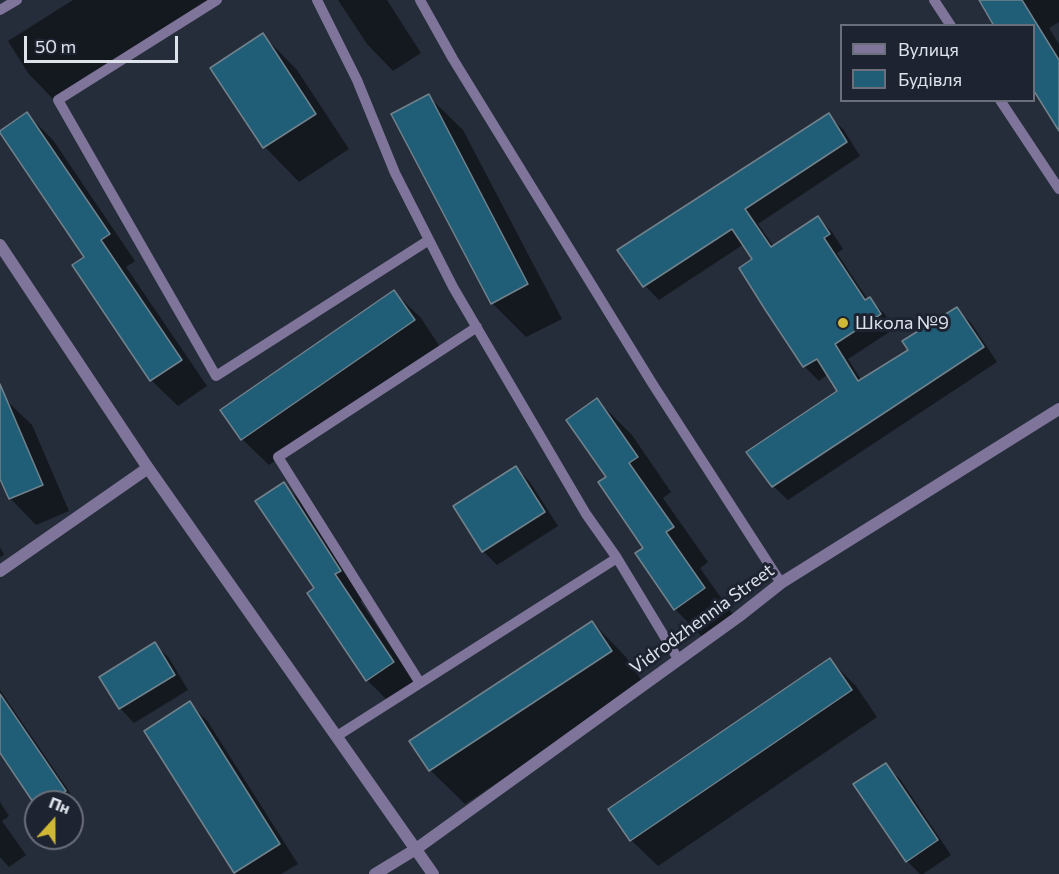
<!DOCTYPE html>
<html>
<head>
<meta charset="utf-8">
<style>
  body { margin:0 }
  #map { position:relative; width:1059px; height:874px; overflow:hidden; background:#262d3a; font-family:Commissioner,sans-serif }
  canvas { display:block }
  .legend { position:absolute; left:840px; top:24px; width:195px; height:78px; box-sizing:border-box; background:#1d2330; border:2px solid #6a6f7b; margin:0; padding:8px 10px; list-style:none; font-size:18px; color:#dee2eb }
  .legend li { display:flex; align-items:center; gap:12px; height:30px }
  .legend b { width:30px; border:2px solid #6a6f7b }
  .north { position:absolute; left:24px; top:790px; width:60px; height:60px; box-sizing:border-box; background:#1d2330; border:2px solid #6a6f7b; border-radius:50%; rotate:21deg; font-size:16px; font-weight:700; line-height:24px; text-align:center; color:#dee2eb }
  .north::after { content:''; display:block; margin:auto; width:21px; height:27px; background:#d0b837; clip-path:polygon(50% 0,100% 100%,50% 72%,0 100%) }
  .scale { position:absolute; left:24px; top:36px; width:154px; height:27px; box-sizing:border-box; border:3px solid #dee2eb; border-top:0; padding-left:8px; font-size:18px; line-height:21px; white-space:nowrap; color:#dee2eb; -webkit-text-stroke:4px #1d2330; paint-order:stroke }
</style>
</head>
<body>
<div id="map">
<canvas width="1059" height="874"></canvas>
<ul class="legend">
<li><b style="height:8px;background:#7f759a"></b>Вулиця</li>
<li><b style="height:16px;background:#205d77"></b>Будівля</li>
</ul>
<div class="north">Пн</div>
<div class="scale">50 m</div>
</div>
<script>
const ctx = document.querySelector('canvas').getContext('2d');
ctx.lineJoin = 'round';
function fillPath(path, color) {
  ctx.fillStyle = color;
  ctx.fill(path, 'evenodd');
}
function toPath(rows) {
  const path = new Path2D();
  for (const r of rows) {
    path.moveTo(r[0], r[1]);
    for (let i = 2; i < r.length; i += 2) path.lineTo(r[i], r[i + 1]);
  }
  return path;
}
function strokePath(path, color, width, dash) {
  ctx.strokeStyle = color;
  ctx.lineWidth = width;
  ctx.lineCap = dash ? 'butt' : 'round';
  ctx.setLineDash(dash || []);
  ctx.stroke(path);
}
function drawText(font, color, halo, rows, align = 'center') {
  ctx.font = font + ' Commissioner,sans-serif';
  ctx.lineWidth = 6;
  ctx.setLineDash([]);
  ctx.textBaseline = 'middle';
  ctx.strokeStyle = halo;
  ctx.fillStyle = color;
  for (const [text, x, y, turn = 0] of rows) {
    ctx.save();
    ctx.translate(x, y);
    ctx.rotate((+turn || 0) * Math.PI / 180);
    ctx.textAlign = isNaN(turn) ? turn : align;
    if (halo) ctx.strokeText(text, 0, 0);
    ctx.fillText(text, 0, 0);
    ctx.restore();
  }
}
fillPath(toPath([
  [73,0,210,0,54,100,28,73,8,41],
  [338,0,387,0,421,53,393,71,367,44],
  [980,0,1059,0,1059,22,1049,28,1059,44,1059,128,1034,88,1034,26],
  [263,35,297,70,349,149,299,182,265,147,213,68],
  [428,96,463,130,562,319,526,337,492,303],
  [27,114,53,140,135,261,126,267,207,386,178,406,151,380,86,257],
  [828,115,843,129,860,156,758,224,774,247,818,218,832,232,843,249,837,253,868,300,869,299,884,313,894,329,848,359,862,381,910,351,957,309,971,323,997,362,788,500,773,486,839,391,828,374,819,381,805,367,767,310,754,259,744,244,659,300,645,286],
  [394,292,421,318,440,347,269,465,242,439],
  [0,388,5,399,32,425,69,511,36,525,10,498,0,475],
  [597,400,632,435,671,492,663,498,708,562,700,568,739,623,709,644,675,609,645,548,608,477],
  [516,468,530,482,558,526,497,565,483,551],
  [283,484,310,510,366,598,360,601,419,689,393,706,367,680,316,589],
  [0,547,4,555,0,557],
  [592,622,626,657,645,686,465,804,430,770],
  [155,644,169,658,188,690,134,723,120,708,101,677],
  [830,660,856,686,877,717,658,866,631,840],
  [0,690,79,806,72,811,72,802,36,802,36,803,0,750],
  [190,703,208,722,298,864,281,874,236,874,235,872],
  [885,765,900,779,951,855,923,874,920,874,907,861],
  [0,802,9,816,2,821,26,855,9,867,0,857]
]), '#0007');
const building = toPath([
  [979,0,1022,0,1059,60,1059,131,1034,91,1034,26,994,26,979,0],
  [263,33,316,114,263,148,210,68,263,33],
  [429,94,528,284,491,304,391,114,429,94],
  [27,112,110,234,101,240,182,360,150,381,72,265,84,257,0,133,0,131,27,112],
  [829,113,847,142,745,209,771,247,818,216,830,234,824,238,865,300,870,297,881,314,835,344,858,381,908,350,902,341,957,307,984,347,772,487,746,452,837,391,817,359,803,367,766,311,739,268,752,259,732,229,643,287,617,250,829,113],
  [394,290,415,320,241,440,220,410,394,290],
  [0,384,43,485,9,499,0,479,0,384],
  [597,398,638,457,629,463,674,527,666,532,705,588,674,610,635,553,643,548,598,482,606,477,566,420,597,398],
  [516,466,545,512,482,552,453,506,516,466],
  [284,482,341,571,335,574,394,662,366,681,307,593,314,588,255,501,284,482],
  [592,621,612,651,429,771,409,741,592,621],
  [155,642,175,675,119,709,99,677,155,642],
  [830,658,852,690,630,841,608,809,830,658],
  [0,694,66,791,50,802,33,802,0,753,0,694],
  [190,701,280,844,234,873,144,731,190,701],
  [886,763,938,840,906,862,853,784,886,763]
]);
fillPath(building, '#205d77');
strokePath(building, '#70828c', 1.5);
strokePath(toPath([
  [217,0,58,100,216,376,429,240],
  [317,0,357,80,395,173,453,287,586,514,617,558,678,659],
  [420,0,453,59,652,383,781,583],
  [934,0,951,26],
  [0,10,17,0],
  [1000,100,1059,189],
  [420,683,278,457,477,327],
  [337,736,617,558]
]), '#7f759a', 10);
strokePath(toPath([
  [0,245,148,468,433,874],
  [0,571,148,468],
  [375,874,416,849,738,617,781,583,1059,409]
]), '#7f759a', 12);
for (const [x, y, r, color] of [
  [843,323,6,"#d0b837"]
]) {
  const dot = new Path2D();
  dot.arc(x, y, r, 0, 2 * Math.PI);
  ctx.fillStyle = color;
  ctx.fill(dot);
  strokePath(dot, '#1d2330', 2);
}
drawText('18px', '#dee2eb', '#1d2330', [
  ["Школа №9",855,323]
], 'left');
drawText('18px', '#dee2eb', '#1d2330', [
  ["Vidrodzhennia Street",702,619,-36]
]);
</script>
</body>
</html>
